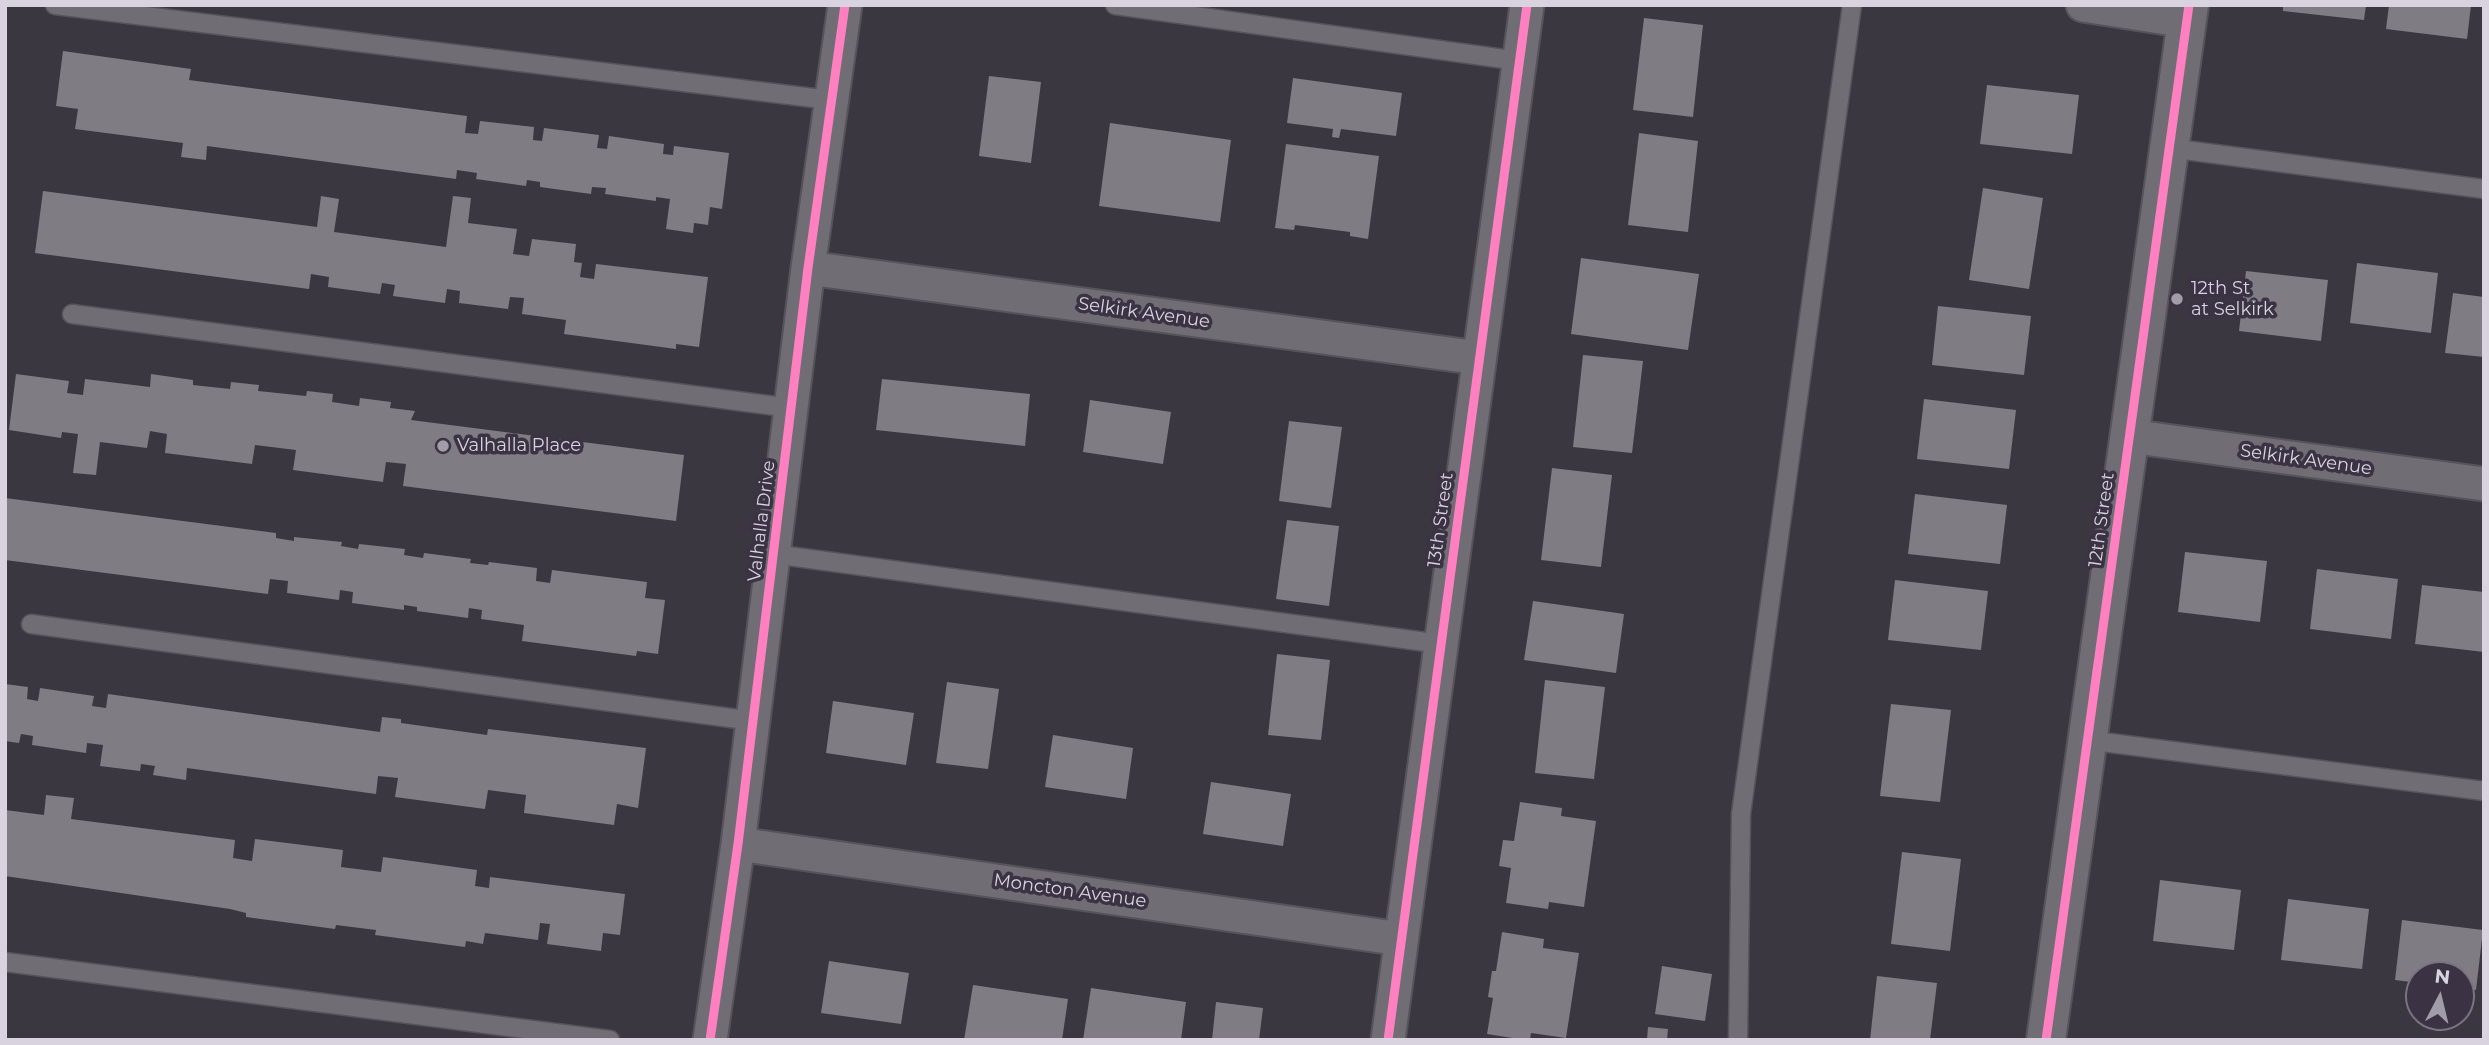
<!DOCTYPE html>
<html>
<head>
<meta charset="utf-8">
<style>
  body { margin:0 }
  #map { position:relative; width:2489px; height:1045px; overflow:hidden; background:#3b3740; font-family:Montserrat,sans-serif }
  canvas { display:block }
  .frame { position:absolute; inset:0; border:7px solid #d8d3de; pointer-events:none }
  .north { position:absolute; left:2405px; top:961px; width:70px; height:70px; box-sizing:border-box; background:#3b3344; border:2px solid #7a7382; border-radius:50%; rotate:7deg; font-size:19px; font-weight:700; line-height:28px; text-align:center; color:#d8d3de }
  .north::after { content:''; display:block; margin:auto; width:24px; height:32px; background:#a19ca7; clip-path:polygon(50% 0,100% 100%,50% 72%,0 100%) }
</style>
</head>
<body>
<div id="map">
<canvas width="2489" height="1045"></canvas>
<div class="frame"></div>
<div class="north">N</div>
</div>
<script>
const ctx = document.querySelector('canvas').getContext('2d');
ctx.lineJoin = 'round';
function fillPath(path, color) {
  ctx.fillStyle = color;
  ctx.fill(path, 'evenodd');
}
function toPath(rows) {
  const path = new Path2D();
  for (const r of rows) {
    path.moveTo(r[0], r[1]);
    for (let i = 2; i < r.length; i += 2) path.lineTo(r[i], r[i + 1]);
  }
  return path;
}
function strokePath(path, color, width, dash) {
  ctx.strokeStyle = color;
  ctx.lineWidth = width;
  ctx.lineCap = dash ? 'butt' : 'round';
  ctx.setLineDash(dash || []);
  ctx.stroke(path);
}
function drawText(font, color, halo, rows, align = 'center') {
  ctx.font = font + ' Montserrat,sans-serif';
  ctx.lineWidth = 7;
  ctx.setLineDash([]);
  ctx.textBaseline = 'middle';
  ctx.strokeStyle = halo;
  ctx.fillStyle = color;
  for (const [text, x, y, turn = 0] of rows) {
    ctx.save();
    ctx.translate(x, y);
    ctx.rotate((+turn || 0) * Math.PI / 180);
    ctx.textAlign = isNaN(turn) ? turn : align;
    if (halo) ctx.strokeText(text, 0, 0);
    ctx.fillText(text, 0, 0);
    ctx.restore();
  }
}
fillPath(toPath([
  [2283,5,2366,5,2364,20,2283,11],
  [2389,5,2471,5,2467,39,2386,29],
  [1644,18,1703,25,1693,117,1633,110],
  [63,51,191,69,189,80,467,116,465,133,478,134,480,121,534,127,533,140,542,141,544,128,599,135,597,148,607,149,609,136,664,144,663,154,673,155,674,146,729,153,722,209,710,207,708,225,694,223,693,233,666,229,670,199,656,197,656,201,605,194,606,188,592,187,591,194,540,187,540,182,527,180,526,186,476,179,477,173,457,170,456,179,207,146,206,160,181,157,183,143,75,129,78,109,56,106],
  [989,76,1041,82,1031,163,979,156],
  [1293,78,1402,93,1396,136,1341,129,1339,138,1332,137,1333,129,1287,123],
  [1987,85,2079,95,2072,154,1980,144],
  [1110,123,1231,140,1220,222,1099,206],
  [1639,133,1698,141,1688,232,1628,225],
  [1286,144,1379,156,1368,239,1350,236,1350,232,1295,225,1294,230,1275,228],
  [1983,188,2043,198,2029,289,1969,280],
  [43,191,317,227,321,196,339,199,334,232,446,247,453,196,471,198,468,223,517,229,513,254,529,256,532,239,576,244,574,262,582,263,580,277,594,279,596,264,708,277,699,347,676,344,676,349,564,334,566,320,522,314,524,298,510,297,508,309,459,303,460,291,447,289,445,303,393,296,395,285,382,283,380,294,328,287,329,277,311,274,309,289,35,253],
  [1581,258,1699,274,1688,350,1571,334],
  [2357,263,2438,273,2431,333,2350,323],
  [2246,271,2328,280,2321,341,2239,331],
  [2453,293,2484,297,2484,357,2445,353],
  [1938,306,2031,316,2024,375,1932,365],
  [1583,355,1643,361,1632,453,1573,447],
  [16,374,69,381,67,393,83,395,85,379,150,387,151,374,193,380,193,385,230,389,231,382,259,385,258,391,306,396,307,391,333,394,332,402,359,406,360,398,391,402,390,408,415,411,411,420,684,455,676,521,403,486,406,464,386,462,383,482,293,470,296,450,255,445,252,464,165,453,167,434,150,431,147,448,100,442,96,475,73,473,78,434,62,432,61,438,9,430],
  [882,379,1030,394,1025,446,876,430],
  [1924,399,2016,410,2009,469,1917,459],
  [1090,400,1171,412,1163,464,1083,452],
  [1289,421,1342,427,1331,508,1279,501],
  [1552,468,1612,475,1601,567,1541,560],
  [1915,494,2007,505,2000,564,1908,554],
  [5,498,276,533,276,538,294,541,294,537,342,542,341,546,358,549,359,544,405,549,404,555,423,558,424,553,471,559,470,563,488,565,489,562,537,568,536,581,550,583,552,570,647,582,645,598,665,600,658,654,637,651,636,656,522,641,524,625,481,619,482,610,469,608,468,618,417,611,417,607,404,605,404,610,352,603,353,592,340,590,339,600,287,593,288,581,270,579,268,594,5,560],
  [1287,520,1339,526,1329,606,1276,599],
  [2185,552,2267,561,2260,622,2178,612],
  [2317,569,2398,579,2391,639,2310,629],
  [1895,580,1988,591,1981,650,1888,640],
  [2422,585,2484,592,2484,652,2415,644],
  [1533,601,1624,614,1616,673,1524,660],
  [1277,654,1330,660,1321,740,1268,735],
  [1545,680,1605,687,1594,779,1535,773],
  [947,682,999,689,988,769,936,763],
  [5,684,28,687,27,699,38,701,40,688,94,696,92,706,106,708,108,694,380,732,382,717,401,719,401,723,487,735,488,729,646,748,638,808,617,804,614,825,524,813,526,795,488,790,485,809,395,797,398,778,378,776,376,794,187,768,186,780,153,775,155,766,141,764,140,771,100,766,103,745,87,743,86,753,32,745,33,736,21,734,19,743,5,741],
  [833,701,914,713,906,765,826,753],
  [1891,704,1951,710,1940,802,1880,796],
  [1053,735,1133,748,1126,799,1045,787],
  [1211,782,1291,794,1283,846,1203,834],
  [46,795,74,798,71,819,235,840,233,858,252,861,255,839,343,850,341,867,381,872,383,857,477,870,475,886,489,888,490,877,625,894,620,935,603,933,601,951,547,944,550,924,540,923,538,940,485,933,483,944,466,941,465,947,375,935,376,930,336,925,335,929,246,917,246,913,230,909,5,876,5,810,44,815],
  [1520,802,1562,808,1561,816,1596,821,1584,907,1549,902,1548,909,1506,903,1511,868,1499,866,1503,840,1514,841],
  [1902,852,1961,859,1950,951,1891,944],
  [2160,880,2241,890,2234,950,2153,941],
  [2288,899,2369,909,2362,969,2281,960],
  [2402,920,2483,930,2476,990,2461,988,2461,975,2419,975,2419,983,2395,980],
  [1502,932,1544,939,1543,948,1579,953,1566,1038,1531,1033,1530,1040,1525,1040,1487,1034,1493,998,1488,997,1492,971,1496,971],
  [829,961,909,973,901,1024,821,1013],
  [1662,966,1712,974,1705,1021,1655,1014],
  [1877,976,1937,983,1930,1040,1870,1040],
  [973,985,1068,999,1062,1040,964,1040],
  [1091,988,1186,1002,1181,1040,1083,1040],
  [1216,1002,1263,1008,1259,1040,1212,1040],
  [1648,1027,1668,1029,1667,1040,1647,1040]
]), '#7f7c84');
const lane = toPath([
  [55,5,830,100],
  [1115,5,1519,61],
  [2169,148,2484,189],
  [72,314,791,408],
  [773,554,1441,644],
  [31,624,753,721],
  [2087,740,2484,791],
  [5,962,610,1040],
  [1738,1040,1741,814,1852,5]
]);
const street = toPath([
  [2083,5,2186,21],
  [808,268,1479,358],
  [2129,436,2484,484],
  [738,844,1401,939],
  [710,1040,738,844,808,268,845,5],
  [1388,1040,1527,5]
]);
const secondary = toPath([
  [2046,1040,2189,5]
]);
strokePath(lane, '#56535b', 21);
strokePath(street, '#56535b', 37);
strokePath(secondary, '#56535b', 42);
strokePath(lane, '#716d75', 18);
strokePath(street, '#716d75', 33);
strokePath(secondary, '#716d75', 38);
strokePath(toPath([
  [710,1040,738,844,808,268,845,5],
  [1388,1040,1527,5],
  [2046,1040,2189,5]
]), '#ff80c0', 9);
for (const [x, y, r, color] of [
  [2177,299,7,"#a19ca7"],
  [443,446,7,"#a19ca7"]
]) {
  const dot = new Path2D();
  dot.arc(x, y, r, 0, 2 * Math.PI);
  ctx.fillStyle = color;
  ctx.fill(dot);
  strokePath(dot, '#3b3344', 2.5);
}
drawText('18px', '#d8d3de', '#3b3344', [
  ["12th St",2191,289],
  ["at Selkirk",2191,310],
  ["Valhalla Place",457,446]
], 'left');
drawText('18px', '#d8d3de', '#3b3344', [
  ["Selkirk Avenue",1144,313,8],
  ["Selkirk Avenue",2306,460,8],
  ["13th Street",1441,520,-82],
  ["12th Street",2102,520,-82],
  ["Valhalla Drive",762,521,-83],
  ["Moncton Avenue",1070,891,8]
]);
</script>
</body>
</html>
